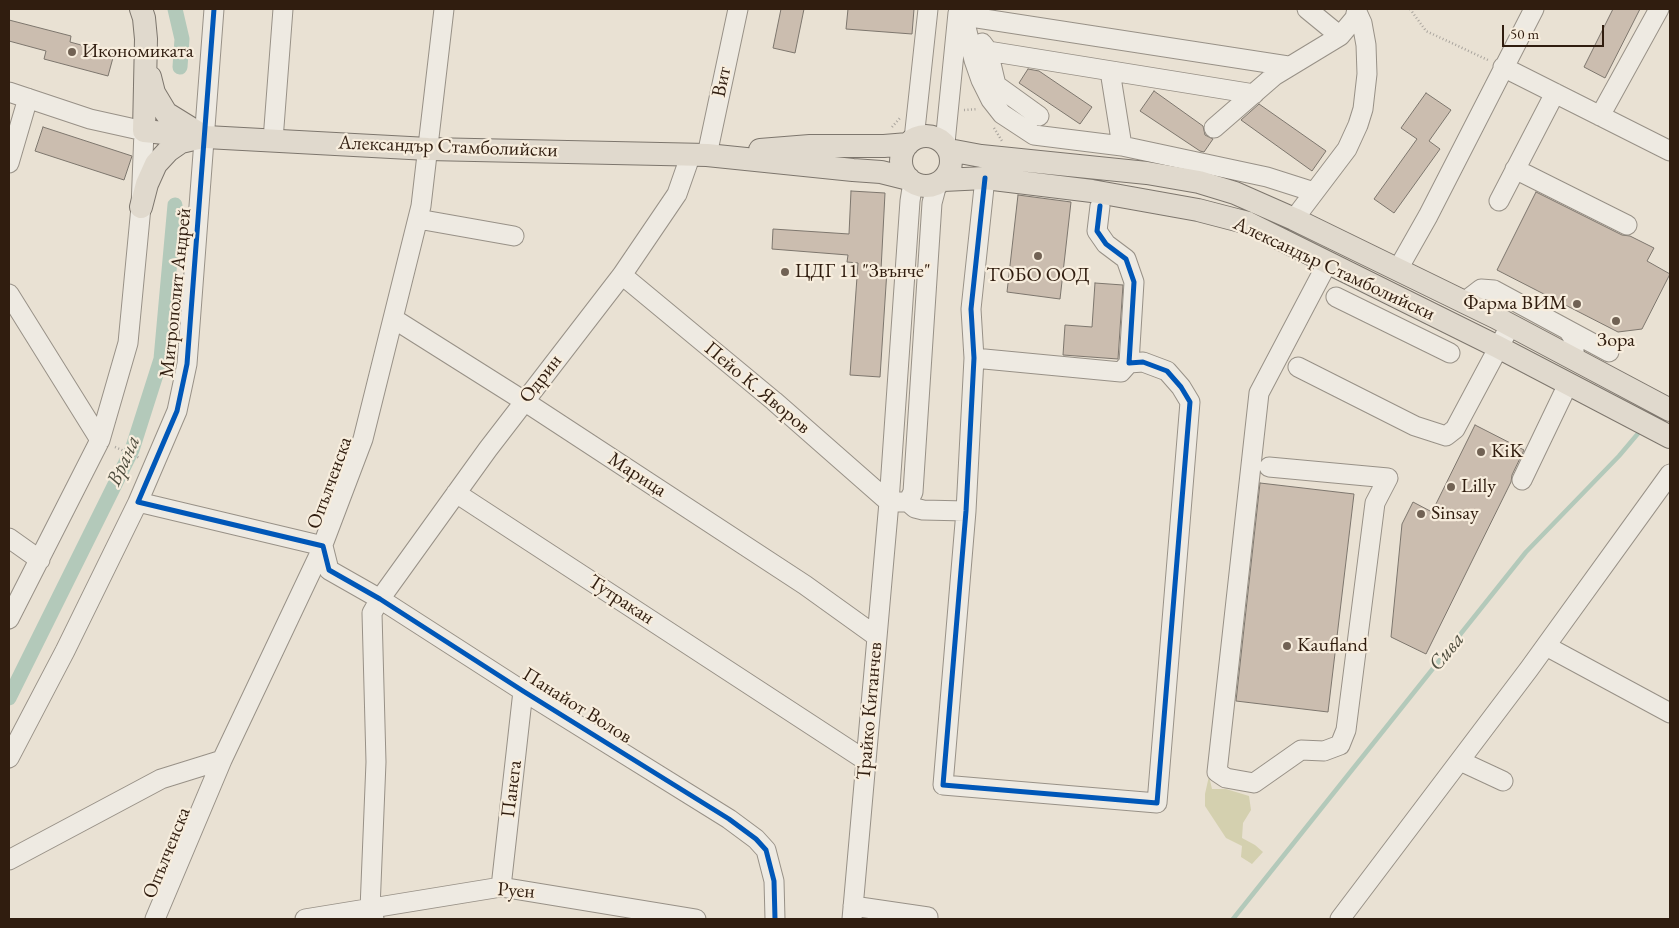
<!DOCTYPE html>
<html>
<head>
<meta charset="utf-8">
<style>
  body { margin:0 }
  #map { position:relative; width:1679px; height:928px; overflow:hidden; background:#e9e1d3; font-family:"EB Garamond",serif }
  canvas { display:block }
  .frame { position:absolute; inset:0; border:10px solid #301d0f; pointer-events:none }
  .scale { position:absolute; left:1502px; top:25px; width:102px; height:22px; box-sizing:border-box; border:2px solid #301d0f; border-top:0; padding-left:6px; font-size:15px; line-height:18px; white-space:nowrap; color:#301d0f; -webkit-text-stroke:4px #f7eddd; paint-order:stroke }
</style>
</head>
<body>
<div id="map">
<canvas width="1679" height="928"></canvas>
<div class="frame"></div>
<div class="scale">50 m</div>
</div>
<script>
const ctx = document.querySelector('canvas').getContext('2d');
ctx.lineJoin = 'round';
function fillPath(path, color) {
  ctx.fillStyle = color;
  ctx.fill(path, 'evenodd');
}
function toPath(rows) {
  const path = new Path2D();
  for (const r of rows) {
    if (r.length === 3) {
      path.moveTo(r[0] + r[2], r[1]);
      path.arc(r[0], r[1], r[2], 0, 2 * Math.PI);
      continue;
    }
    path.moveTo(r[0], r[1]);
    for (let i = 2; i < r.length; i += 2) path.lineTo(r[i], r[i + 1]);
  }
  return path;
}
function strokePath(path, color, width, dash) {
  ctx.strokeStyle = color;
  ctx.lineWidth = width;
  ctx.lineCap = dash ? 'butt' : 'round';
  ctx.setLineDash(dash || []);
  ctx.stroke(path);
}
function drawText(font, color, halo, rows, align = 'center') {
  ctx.font = font + ' "EB Garamond",serif';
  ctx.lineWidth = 4.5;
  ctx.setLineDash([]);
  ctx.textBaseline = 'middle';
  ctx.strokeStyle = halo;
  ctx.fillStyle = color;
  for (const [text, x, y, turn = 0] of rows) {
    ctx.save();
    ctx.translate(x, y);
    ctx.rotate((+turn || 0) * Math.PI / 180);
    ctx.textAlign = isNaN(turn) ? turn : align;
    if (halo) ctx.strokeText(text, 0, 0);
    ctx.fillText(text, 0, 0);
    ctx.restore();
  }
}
fillPath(toPath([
  [1209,776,1212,789,1226,789,1249,796,1251,810,1243,823,1242,838,1255,845,1263,852,1252,864,1241,857,1242,846,1226,838,1205,806,1205,794]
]), '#d4d0af');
strokePath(toPath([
  [1233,919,1526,552,1619,456,1641,430]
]), '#b3c9ba', 4.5);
strokePath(toPath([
  [175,9,182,39,180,67],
  [9,698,132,450,161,359,175,205]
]), '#b3c9ba', 15);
const building = toPath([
  [781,9,804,9,795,53,773,48,781,9],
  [848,9,914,9,912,34,846,29,848,9],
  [1613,9,1640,9,1605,78,1584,67,1613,9],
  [9,20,71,36,70,42,114,54,108,76,44,59,46,51,9,41,9,20],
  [1028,69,1039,71,1092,107,1080,124,1019,83,1028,69],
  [1154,91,1203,126,1205,135,1213,139,1204,152,1200,151,1140,111,1154,91],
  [1426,93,1451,110,1429,141,1440,149,1394,213,1374,199,1417,139,1401,128,1426,93],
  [1259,104,1326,151,1312,171,1241,120,1259,104],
  [43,127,132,156,124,180,35,151,43,127],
  [851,191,885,193,881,270,887,270,880,377,850,375,858,263,847,262,848,255,772,249,773,229,849,234,851,191],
  [1536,192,1622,235,1630,236,1654,248,1647,261,1670,274,1642,329,1618,332,1497,270,1536,192],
  [1018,195,1071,202,1060,299,1007,292,1018,195],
  [1095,283,1123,285,1118,359,1063,355,1065,325,1092,327,1095,283],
  [1475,425,1524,450,1512,475,1511,482,1426,654,1391,637,1402,524,1413,502,1432,512,1475,425],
  [1260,483,1354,494,1328,712,1236,701,1260,483]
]);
fillPath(building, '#cbbdaf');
strokePath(building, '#7d766d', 1);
const minor = toPath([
  [214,9,187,364,177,411,138,502,323,546,329,570,380,599,523,691,729,819,756,839,766,850,774,881,775,919],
  [1307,9,1340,36],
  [958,15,1288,66],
  [963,15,974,60,981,80,991,100,1002,114,1034,135,1122,146,1267,177,1314,192],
  [982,43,988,51,996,85,1039,116],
  [988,51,1254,94],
  [1503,67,1670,151],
  [1110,71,1122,146],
  [9,92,90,119,144,131,141,207,128,343,100,440,9,619],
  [1600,116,1659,9],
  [1214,128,1274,76,1340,36,1355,18,1357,9],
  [914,139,928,9],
  [273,140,283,9],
  [945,143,958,13],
  [707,155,738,9],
  [9,163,28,98],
  [1515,169,1627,225],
  [985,178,971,309,974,358,966,511,943,785,1157,803,1190,402,1181,387,1167,371,1143,362,1129,363,1134,282,1126,259,1106,244,1097,231,1100,206],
  [1499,201,1555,93],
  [418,219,514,236],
  [1294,219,1347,149,1358,125,1363,109,1367,74,1366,45,1362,23,1357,12],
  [1398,269,1428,216,1534,9],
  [622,275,774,401,889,502],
  [9,294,100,440],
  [1336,297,1450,353],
  [1464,302,1481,289,1494,290,1568,330,1572,336,1574,343,1574,360],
  [394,319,524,401,805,585,876,636],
  [1568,330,1609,352],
  [974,358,1121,372,1129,363],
  [1298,367,1415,426,1446,436,1455,429,1510,326],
  [1269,467,1388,478,1375,503,1346,730,1340,745,1324,751,1301,750,1254,783,1226,778,1217,772,1259,393,1328,262],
  [1522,480,1568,384],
  [456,493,865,760],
  [889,502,908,502,913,492,932,203,937,184],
  [908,502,915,508,923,510,966,511],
  [9,538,40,560],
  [1546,646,1670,713],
  [9,758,65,651,138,502],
  [1460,761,1503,781],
  [9,860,161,779,222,760],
  [501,887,523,691],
  [853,906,928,917],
  [155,919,222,760,319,555,363,439,421,206,444,9],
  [305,919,501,887,696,919],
  [374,919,370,909,376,762,372,613,380,599,488,449,622,275,677,194,691,154],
  [852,919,889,502,910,201,913,182],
  [1340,919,1529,669,1670,474]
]);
const major = toPath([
  [141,9,144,18,146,39,144,131,206,137,428,149,707,155,853,170,881,172,909,179],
  [150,77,154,93,166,113,200,134],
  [926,161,25],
  [760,150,810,146,884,146,908,144],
  [949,150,981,156,1147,173,1199,182,1235,193,1294,219,1495,317,1670,410],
  [943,180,985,178,1092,191,1198,210,1248,223,1498,347,1670,437],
  [141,207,147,184,156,164,168,151,181,142,198,138]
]);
strokePath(minor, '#989187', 21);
strokePath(major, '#7d766d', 24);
strokePath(toPath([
  [1410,9,1426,31,1490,61],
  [964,110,978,109],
  [892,127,900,118],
  [994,128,1002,141],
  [115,447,140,458]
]), '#a9a49d', 2.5, [1, 2.5]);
strokePath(minor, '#eeeae2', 19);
strokePath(major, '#e0d9cd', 22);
strokePath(toPath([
  [214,9,187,364,177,411,138,502,323,546,329,570,380,599,523,691,729,819,756,839,766,850,774,881,775,919],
  [985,178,971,309,974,358,966,511,943,785,1157,803,1190,402,1181,387,1167,371,1143,362,1129,363,1134,282,1126,259,1106,244,1097,231,1100,206]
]), '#0057b8', 5);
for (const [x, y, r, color] of [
  [72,52,5,"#716254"],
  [1038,256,5,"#716254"],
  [785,272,5,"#716254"],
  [1577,304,5,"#716254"],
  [1616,321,5,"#716254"],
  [1481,452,5,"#716254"],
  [1451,487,5,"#716254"],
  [1421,514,5,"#716254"],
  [1287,646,5,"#716254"]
]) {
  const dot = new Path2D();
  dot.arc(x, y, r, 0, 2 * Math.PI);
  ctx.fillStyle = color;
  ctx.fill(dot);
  strokePath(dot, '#f7eddd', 2);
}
drawText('20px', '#301d0f', '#f7eddd', [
  ["Икономиката",82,52],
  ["ЦДГ 11 \"Звънче\"",795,272],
  ["ТОБО ООД",1038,276,"center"],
  ["Фарма ВИМ",1567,304,"right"],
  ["Зора",1616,341,"center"],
  ["KiK",1491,452],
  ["Lilly",1461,487],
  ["Sinsay",1431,514],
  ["Kaufland",1297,646]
], 'left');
drawText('20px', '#301d0f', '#f7eddd', [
  ["Вит",722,82,-78],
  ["Александър Стамболийски",448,147,2],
  ["Александър Стамболийски",1334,269,25],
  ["Митрополит Андрей",176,293,-84],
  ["Одрин",541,379,-52],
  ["Пейо К. Яворов",757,388,40],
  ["Марица",637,475,33],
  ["Опълченска",330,483,-70],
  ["Тутракан",621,600,33],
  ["Панайот Волов",577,706,32],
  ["Трайко Китанчев",870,711,-85],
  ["Панега",512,789,-83],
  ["Опълченска",167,853,-68],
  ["Руен",516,891,4]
]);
drawText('italic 21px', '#504e3f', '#f7eddd', [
  ["Врана",124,461,-66],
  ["Сива",1447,652,-51]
]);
</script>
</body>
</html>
